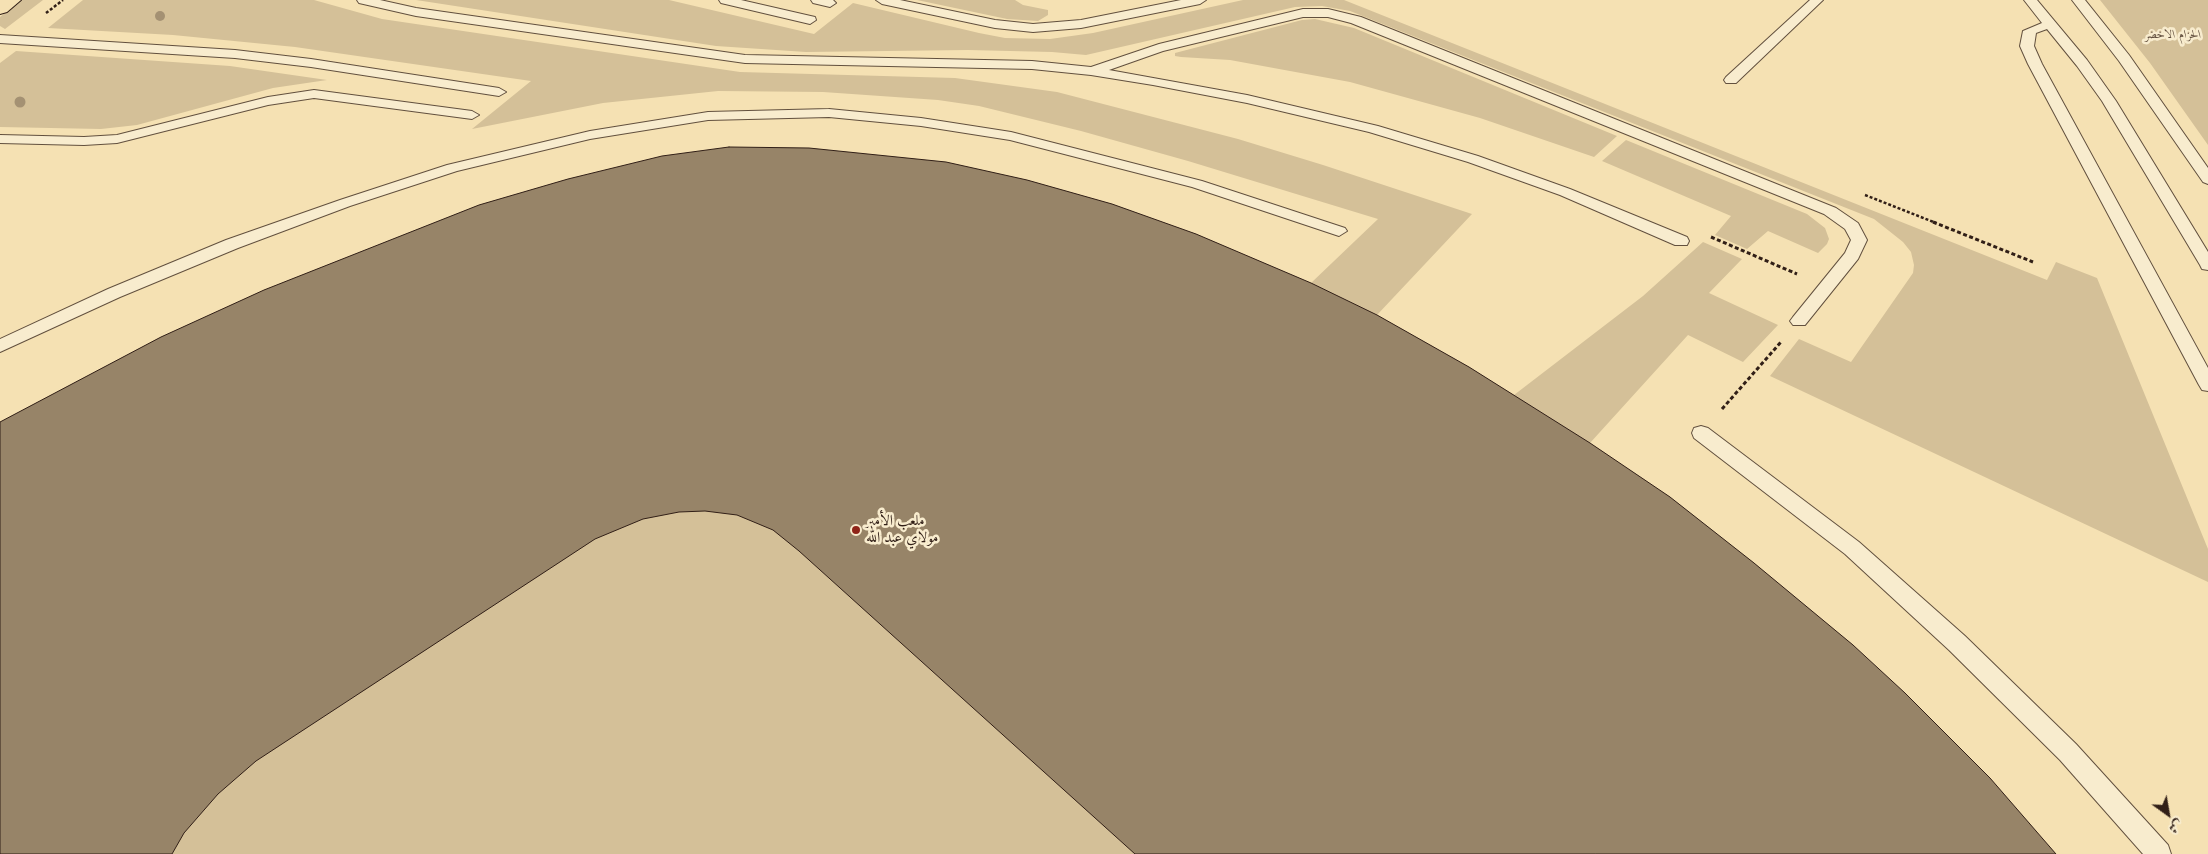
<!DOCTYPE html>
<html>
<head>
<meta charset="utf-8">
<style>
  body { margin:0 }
  #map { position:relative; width:2208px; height:854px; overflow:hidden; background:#f5e1b3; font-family:"Libre Caslon Text",Amiri,serif }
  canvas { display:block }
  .north { position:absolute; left:2143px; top:789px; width:50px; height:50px; -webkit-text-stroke:4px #f8ecce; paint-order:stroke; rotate:148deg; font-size:14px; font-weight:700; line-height:20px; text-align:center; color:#311f17 }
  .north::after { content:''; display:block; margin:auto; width:18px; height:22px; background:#311f17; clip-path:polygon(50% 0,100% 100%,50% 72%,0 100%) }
</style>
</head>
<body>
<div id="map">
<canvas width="2208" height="854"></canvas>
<div class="north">ش</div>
</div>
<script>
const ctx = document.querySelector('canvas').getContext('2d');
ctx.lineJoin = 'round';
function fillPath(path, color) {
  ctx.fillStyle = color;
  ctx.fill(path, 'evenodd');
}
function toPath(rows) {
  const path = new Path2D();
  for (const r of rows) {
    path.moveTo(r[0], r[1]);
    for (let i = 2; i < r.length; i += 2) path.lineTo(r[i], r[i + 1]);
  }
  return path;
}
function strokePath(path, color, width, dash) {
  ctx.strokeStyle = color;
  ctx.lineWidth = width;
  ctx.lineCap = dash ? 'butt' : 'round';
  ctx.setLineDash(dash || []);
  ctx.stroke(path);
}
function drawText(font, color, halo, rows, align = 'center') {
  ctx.font = font + ' "Libre Caslon Text",Amiri,serif';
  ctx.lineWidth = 5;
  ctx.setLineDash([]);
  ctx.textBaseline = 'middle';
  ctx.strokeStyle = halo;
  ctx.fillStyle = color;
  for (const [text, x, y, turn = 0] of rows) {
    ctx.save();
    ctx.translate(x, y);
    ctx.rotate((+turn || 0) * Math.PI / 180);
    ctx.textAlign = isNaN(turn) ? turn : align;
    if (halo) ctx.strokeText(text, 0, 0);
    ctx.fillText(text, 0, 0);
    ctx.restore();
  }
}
fillPath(toPath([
  [21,0,43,0,5,29,0,26,0,17],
  [83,0,314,0,382,19,740,72,955,78,1057,92,1238,139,1323,165,1472,214,1377,315,1469,367,1514,395,1643,296,1703,242,1742,259,1709,293,1778,325,1743,362,1688,335,1590,443,1670,497,1754,563,1853,645,2056,854,0,854,0,422,161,337,264,290,479,205,568,179,729,147,809,148,946,162,1027,180,1112,204,1196,234,1311,283,1378,219,1188,161,1081,131,979,106,938,100,823,92,718,91,603,103,472,129,531,81,295,47,173,35,48,28],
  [416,0,669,0,814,34,853,3,979,33,1005,38,1050,39,1093,33,1243,0,1344,0,2047,280,2056,262,2097,278,2208,549,2208,582,1770,376,1799,339,1851,362,1913,273,1914,265,1911,252,1903,242,1874,219,1350,11,1322,6,1295,7,1086,55,1052,52,968,50,806,52,716,46],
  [917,0,1015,0,1023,5,1048,10,1048,15,1038,21,1007,19],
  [2100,0,2208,0,2208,145,2150,63],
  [1315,19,1354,28,1617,136,1594,157,1480,118,1350,82,1230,60,1181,57,1175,56,1175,53,1302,20],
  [16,51,230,66,327,80,273,88,137,125,101,129,0,127,0,63],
  [1626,140,1807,214,1825,228,1829,239,1827,244,1818,253,1768,231,1747,249,1715,235,1731,216,1602,161]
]), '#d4c098');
const building = toPath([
  [729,147,809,148,946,162,1027,180,1112,204,1196,234,1311,283,1377,315,1469,367,1590,443,1670,497,1754,563,1853,645,1905,693,1990,778,2056,854,1135,854,799,551,773,530,737,515,705,511,679,512,643,519,595,539,256,761,218,794,184,833,172,854,0,854,0,422,161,337,264,290,479,205,568,179,662,156,729,147]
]);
fillPath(building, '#978468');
strokePath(building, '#311f17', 1);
const service = toPath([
  [357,0,380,0,416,8,745,55,1032,61,1091,67,1159,44,1303,9,1328,9,1361,17,1836,208,1858,223,1867,240,1858,259,1805,325,1793,325,1790,321,1793,317,1845,253,1851,240,1845,229,1824,214,1351,23,1328,17,1303,17,1163,51,1109,70,1247,95,1378,126,1478,156,1570,189,1687,237,1689,241,1687,245,1675,245,1560,195,1468,162,1369,132,1247,103,1153,85,1091,75,1032,69,745,63,416,16,359,3,357,0],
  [719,0,741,0,815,17,816,20,810,24,721,3,719,0],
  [811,0,833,0,836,3,830,7,813,3,811,0],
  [876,0,900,0,995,20,1033,24,1081,20,1181,0,1206,0,1200,4,1081,28,1033,32,995,28,882,4,876,0],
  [1810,0,1823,0,1736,83,1726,83,1724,80,1726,77,1810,0],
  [2024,0,2037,0,2087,60,2116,101,2208,252,2208,270,2202,269,2200,265,2102,101,2077,66,2047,29,2036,33,2034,46,2042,64,2208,368,2208,391,2202,390,2199,385,2028,64,2020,46,2023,31,2042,23,2024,0],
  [2072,0,2085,0,2129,55,2208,168,2208,184,2203,182,2119,61,2072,0],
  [0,35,235,50,311,59,499,88,506,92,499,96,311,67,235,58,0,43,0,35],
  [314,90,472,111,479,115,472,119,314,98,268,105,117,143,84,145,0,143,0,135,84,137,117,135,268,97,314,90],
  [829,109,921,118,1011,132,1202,181,1345,228,1347,231,1339,236,1192,187,1010,140,921,126,829,117,708,120,590,139,457,171,350,206,238,248,120,297,0,352,0,339,108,289,226,240,340,200,447,165,590,131,708,112,829,109],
  [1701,426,1708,428,1859,542,1965,636,2076,744,2168,845,2171,854,2143,854,2060,760,1949,650,1845,554,1694,438,1692,433,1694,428,1701,426]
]);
const trunk = toPath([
  [0,0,21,0,7,12,0,14,0,0]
]);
strokePath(service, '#62503e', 2);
strokePath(trunk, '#311f17', 2);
strokePath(toPath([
  [46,13,63,0],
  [1865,195,1936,223]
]), '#311f17', 2.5, [3, 2]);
strokePath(toPath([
  [1933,222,2033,262],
  [1711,237,1797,274],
  [1722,409,1781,342]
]), '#311f17', 3, [4, 2.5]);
fillPath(service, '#f8ecce');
fillPath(trunk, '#f5e1b3');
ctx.fillStyle = '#a49173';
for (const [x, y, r] of [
  [160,16,5],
  [20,102,5.5]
]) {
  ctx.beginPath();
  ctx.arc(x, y, r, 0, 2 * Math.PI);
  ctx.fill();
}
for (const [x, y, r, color] of [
  [856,530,5,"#8f2418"]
]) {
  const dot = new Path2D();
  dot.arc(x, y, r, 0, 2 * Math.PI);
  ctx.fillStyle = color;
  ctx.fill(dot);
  strokePath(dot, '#f8ecce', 2);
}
drawText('italic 12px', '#624f3e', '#f8ecce', [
  ["الحزام الاخضر",2173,35]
]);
drawText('15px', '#311f17', '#f8ecce', [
  ["ملعب الأمير",866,521],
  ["مولاي عبد الله",866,538]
], 'left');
</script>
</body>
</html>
